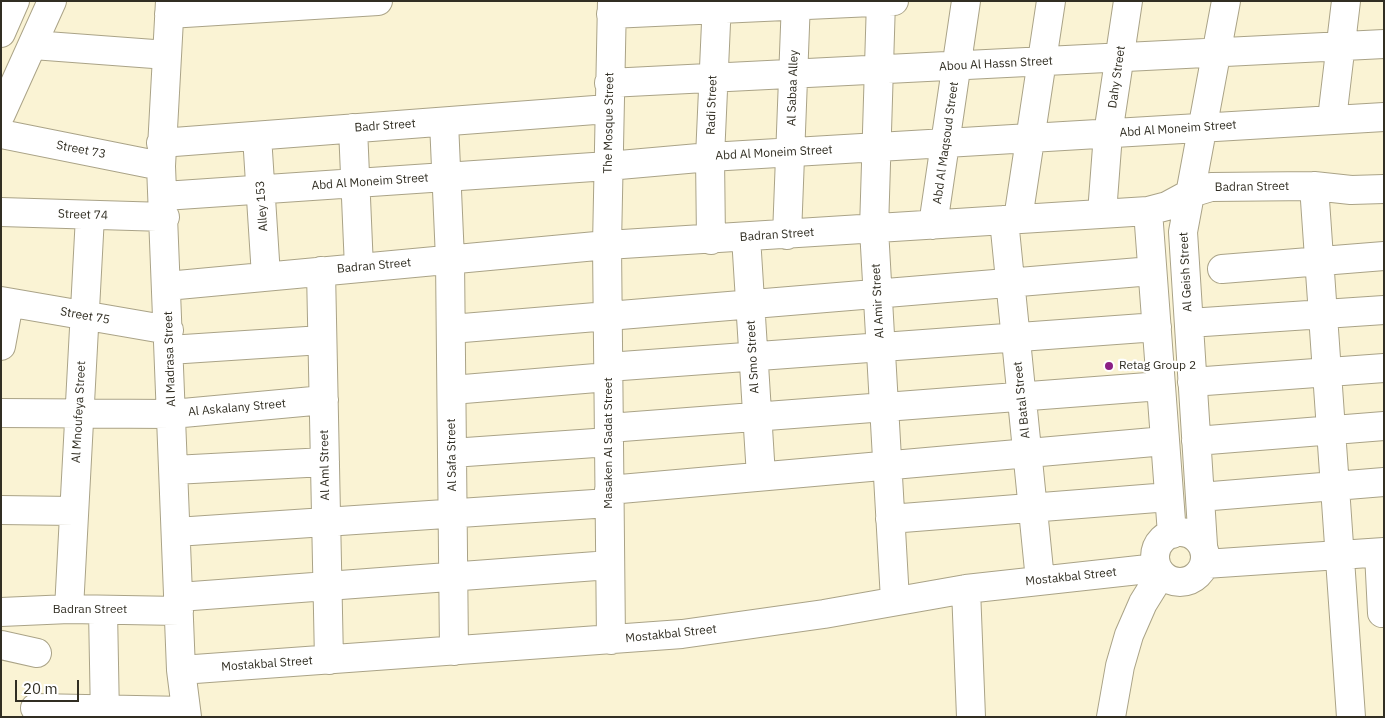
<!DOCTYPE html>
<html>
<head>
<meta charset="utf-8">
<style>
  body { margin:0 }
  #map { position:relative; width:1385px; height:718px; overflow:hidden; background:#faf3d4; font-family:"IBM Plex Sans",sans-serif }
  canvas { display:block }
  .frame { position:absolute; inset:0; border:2px solid #312e23; pointer-events:none }
  .scale { position:absolute; left:15px; top:680px; width:64px; height:22px; box-sizing:border-box; border:2px solid #312e23; border-top:0; padding-left:6px; font-size:15px; line-height:18px; white-space:nowrap; color:#312e23; -webkit-text-stroke:4px #fff; paint-order:stroke }
</style>
</head>
<body>
<div id="map">
<canvas width="1385" height="718"></canvas>
<div class="frame"></div>
<div class="scale">20 m</div>
</div>
<script>
const ctx = document.querySelector('canvas').getContext('2d');
ctx.lineJoin = 'round';
function toPath(rows) {
  const path = new Path2D();
  for (const r of rows) {
    if (r.length === 3) {
      path.moveTo(r[0] + r[2], r[1]);
      path.arc(r[0], r[1], r[2], 0, 2 * Math.PI);
      continue;
    }
    path.moveTo(r[0], r[1]);
    for (let i = 2; i < r.length; i += 2) path.lineTo(r[i], r[i + 1]);
  }
  return path;
}
function strokePath(path, color, width, dash) {
  ctx.strokeStyle = color;
  ctx.lineWidth = width;
  ctx.lineCap = dash ? 'butt' : 'round';
  ctx.setLineDash(dash || []);
  ctx.stroke(path);
}
function drawText(font, color, halo, rows, align = 'center') {
  ctx.font = font + ' "IBM Plex Sans",sans-serif';
  ctx.lineWidth = 4.5;
  ctx.setLineDash([]);
  ctx.textBaseline = 'middle';
  ctx.strokeStyle = halo;
  ctx.fillStyle = color;
  for (const [text, x, y, turn = 0] of rows) {
    ctx.save();
    ctx.translate(x, y);
    ctx.rotate((+turn || 0) * Math.PI / 180);
    ctx.textAlign = isNaN(turn) ? turn : align;
    if (halo) ctx.strokeText(text, 0, 0);
    ctx.fillText(text, 0, 0);
    ctx.restore();
  }
}
const minor = toPath([
  [170,1,161,166,181,670,187,717],
  [881,1,874,229,895,600],
  [169,14,378,1],
  [611,14,894,1],
  [33,45,167,55],
  [609,83,1384,44],
  [1332,119,1346,1],
  [444,122,450,259,454,651],
  [353,128,359,268],
  [1,134,161,166],
  [257,136,266,276],
  [161,143,608,109],
  [1314,186,1351,717],
  [164,196,608,166,710,157,1384,117],
  [1148,211,1172,534],
  [1,212,165,217],
  [1102,213,1108,134,1128,1],
  [1018,219,1051,1],
  [1004,220,1040,580],
  [933,225,966,1],
  [787,235,796,1],
  [746,237,761,476],
  [711,240,710,157,717,1],
  [1222,269,1384,256],
  [321,271,329,660],
  [167,286,607,245,1148,211,1167,206,1191,193,1211,187,1314,186,1351,190,1384,189],
  [1,301,169,330],
  [1189,323,1384,310],
  [451,329,1152,271],
  [1,346,9,303],
  [169,350,322,340],
  [608,367,1157,327],
  [1192,382,1384,368],
  [452,390,608,377],
  [1,413,172,414,324,400],
  [609,428,1161,386],
  [1196,441,1384,426],
  [452,453,609,442],
  [174,470,325,462],
  [609,490,1165,441],
  [1200,497,1384,482],
  [1,510,74,511],
  [890,519,1169,497],
  [1180,557,25],
  [176,532,609,503],
  [1203,545,1183,232,1226,1],
  [1379,553,1382,613],
  [1205,564,1384,552],
  [966,589,971,717],
  [179,597,610,565],
  [69,609,90,216],
  [103,610,105,717],
  [1,612,69,609,179,611],
  [611,640,607,245,612,1],
  [1,645,37,653],
  [181,670,682,634,824,614,966,589,1157,568],
  [35,708,186,711],
  [1111,717,1120,666,1129,635,1143,603,1161,574]
]);
const major = toPath([
  [1,33,15,1],
  [1,114,52,1]
]);
strokePath(minor, '#aaa387', 30);
strokePath(major, '#aaa387', 30);
strokePath(minor, '#fff', 28);
strokePath(major, '#fff', 28);
for (const [x, y, r, color] of [
  [1109,366,5,"#8b2084"]
]) {
  const dot = new Path2D();
  dot.arc(x, y, r, 0, 2 * Math.PI);
  ctx.fillStyle = color;
  ctx.fill(dot);
  strokePath(dot, '#fff', 2);
}
drawText('12px', '#312e23', '#fff', [
  ["Abou Al Hassn Street",996,64,-3],
  ["Dahy Street",1117,77,-82],
  ["Al Sabaa Alley",793,88,-88],
  ["Radi Street",712,105,-88],
  ["The Mosque Street",609,123,-89],
  ["Badr Street",385,126,-4],
  ["Abd Al Moneim Street",1178,129,-4],
  ["Abd Al Maqsoud Street",946,143,-82],
  ["Street 73",81,150,11],
  ["Abd Al Moneim Street",774,153,-3],
  ["Abd Al Moneim Street",370,182,-4],
  ["Badran Street",1252,187,-1],
  ["Alley 153",262,206,-94],
  ["Street 74",83,215,2],
  ["Badran Street",777,235,-4],
  ["Badran Street",374,266,-5],
  ["Al Geish Street",1186,272,-93],
  ["Al Amir Street",878,301,-93],
  ["Street 75",85,316,10],
  ["Al Smo Street",753,357,-93],
  ["Al Madrasa Street",170,359,-92],
  ["Al Batal Street",1022,400,-96],
  ["Al Askalany Street",237,408,-5],
  ["Al Mnoufeya Street",79,412,-87],
  ["Masaken Al Sadat Street",609,443,-90],
  ["Al Safa Street",452,455,-91],
  ["Al Aml Street",325,465,-91],
  ["Mostakbal Street",1071,577,-6],
  ["Badran Street",90,610],
  ["Mostakbal Street",671,634,-6],
  ["Mostakbal Street",267,664,-4]
]);
drawText('12px', '#312e23', '#fff', [
  ["Retag Group 2",1119,366]
], 'left');
</script>
</body>
</html>
